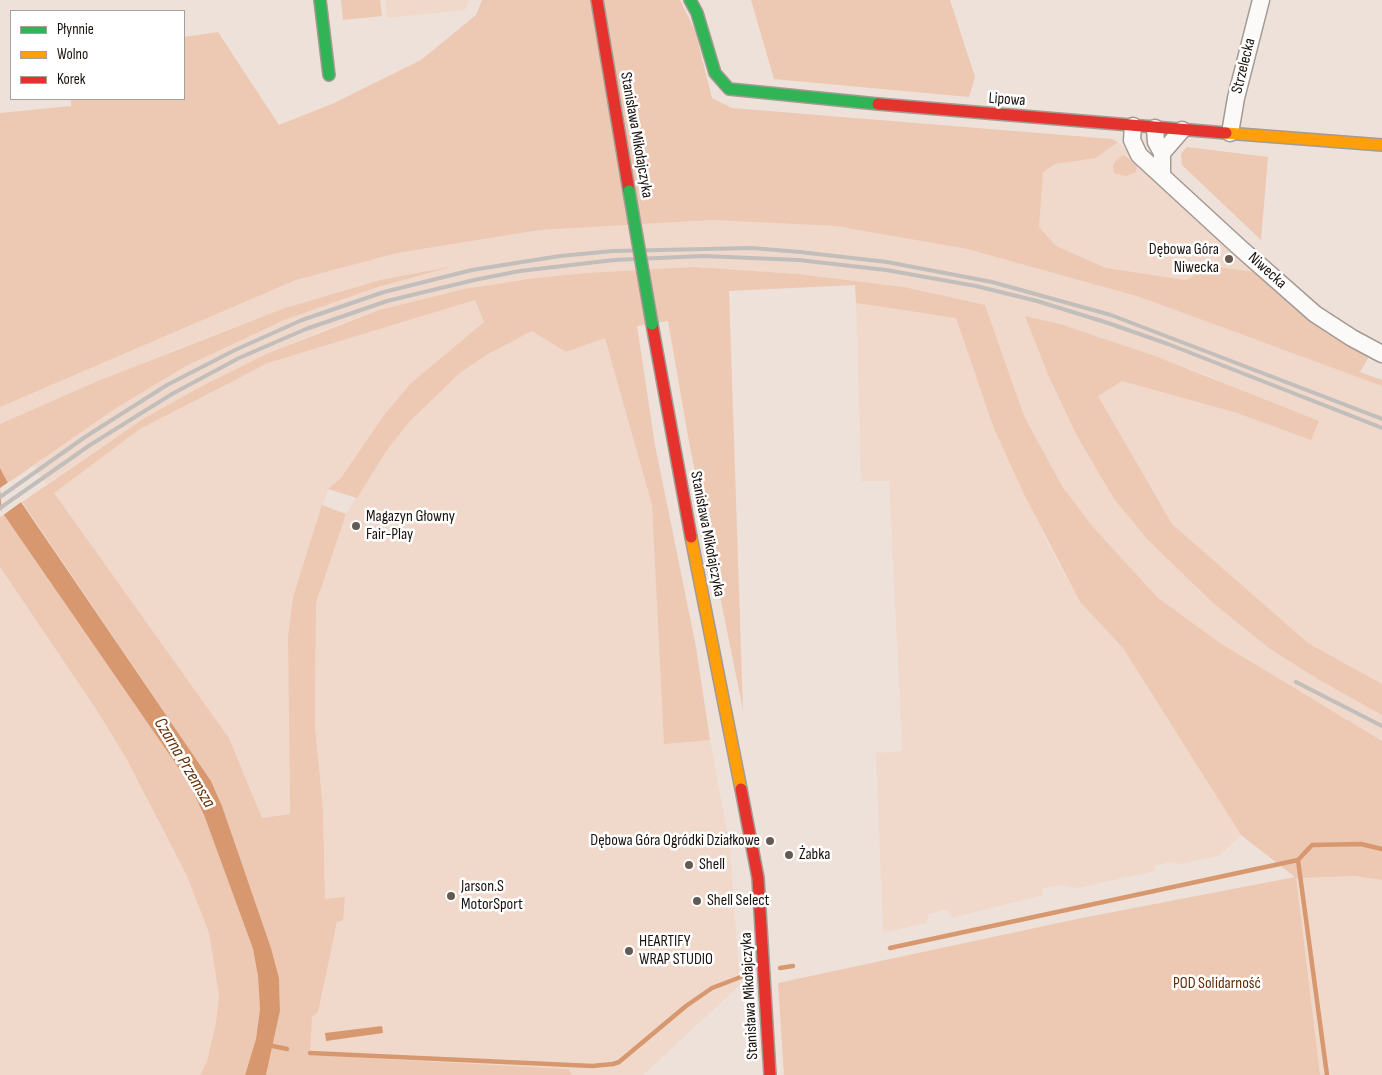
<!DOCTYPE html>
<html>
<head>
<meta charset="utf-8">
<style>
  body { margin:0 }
  #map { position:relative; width:1382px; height:1075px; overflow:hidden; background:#eee1d9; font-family:"Sofia Sans Condensed",sans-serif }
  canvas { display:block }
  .legend { position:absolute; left:10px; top:10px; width:175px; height:90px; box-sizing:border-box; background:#fff; border:1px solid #a3a09e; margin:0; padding:6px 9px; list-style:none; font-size:15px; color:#1a120d }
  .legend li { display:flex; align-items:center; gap:10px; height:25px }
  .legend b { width:25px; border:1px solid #a3a09e }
</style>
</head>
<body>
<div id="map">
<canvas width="1382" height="1075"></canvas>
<ul class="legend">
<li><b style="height:6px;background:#30b455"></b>Płynnie</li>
<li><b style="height:6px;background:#ff9f0a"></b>Wolno</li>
<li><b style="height:6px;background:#e5322d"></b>Korek</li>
</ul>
</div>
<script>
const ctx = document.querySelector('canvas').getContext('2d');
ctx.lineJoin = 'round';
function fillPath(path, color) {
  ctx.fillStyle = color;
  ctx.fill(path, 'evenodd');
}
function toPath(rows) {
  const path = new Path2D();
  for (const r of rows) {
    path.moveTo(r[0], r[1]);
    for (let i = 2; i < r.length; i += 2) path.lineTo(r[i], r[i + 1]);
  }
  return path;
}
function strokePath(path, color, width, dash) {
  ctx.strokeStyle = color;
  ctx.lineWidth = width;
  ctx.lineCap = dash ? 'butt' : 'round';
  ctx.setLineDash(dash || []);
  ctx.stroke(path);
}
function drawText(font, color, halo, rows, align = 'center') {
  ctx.font = font + ' "Sofia Sans Condensed",sans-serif';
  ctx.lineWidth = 5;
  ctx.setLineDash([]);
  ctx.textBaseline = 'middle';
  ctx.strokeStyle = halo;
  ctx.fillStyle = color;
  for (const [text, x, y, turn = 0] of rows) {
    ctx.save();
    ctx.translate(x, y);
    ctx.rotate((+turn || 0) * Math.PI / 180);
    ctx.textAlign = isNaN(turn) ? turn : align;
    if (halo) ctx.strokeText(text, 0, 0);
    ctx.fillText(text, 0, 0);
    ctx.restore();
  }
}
fillPath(toPath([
  [385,0,469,0,465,10,387,18],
  [1118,142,1255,272,1211,266,1186,280,1106,268,1056,246,1039,227,1042,172,1055,164,1096,158],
  [712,220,836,226,967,249,1140,297,1382,386,1382,684,1308,643,1172,524,1098,396,1122,381,1237,413,1311,439,1212,377,1100,337,1026,316,1049,377,1077,436,1114,499,1148,540,1213,603,1270,649,1321,681,1382,715,1382,741,1220,643,1158,598,1093,527,1062,486,1024,416,985,305,904,287,798,274,695,267,586,273,528,279,464,289,379,310,321,331,266,354,202,386,143,419,46,484,33,465,113,410,186,366,235,342,284,320,378,287,446,267,380,280,282,309,177,349,0,424,0,407,296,280,397,253,540,230],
  [475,300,484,322,411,383,384,415,341,478,328,489,293,597,288,636,290,814,262,818,229,738,53,493,140,429,268,363],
  [856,303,956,318,994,429,1049,546,1080,602,1123,648,1241,835,1219,856,1178,864,1171,862,1154,866,1155,871,1078,888,1061,885,1043,888,1043,895,952,918,946,909,929,914,926,923,883,933,876,753,902,751,901,726,889,481,861,481],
  [532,331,566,352,605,338,652,505,664,743,710,740,730,847,740,985,643,1075,572,1075,569,1069,309,1055,312,1017,318,1012,325,968,345,898,325,899,323,810,315,726,316,603,346,514,387,450,410,421,460,373,488,354],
  [0,567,96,709,126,758,187,876,209,933,219,995,216,1023,207,1061,200,1075,0,1075],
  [1355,876,1382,880,1382,1075,1320,1075,1295,877]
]), '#f0d9cb');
fillPath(toPath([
  [341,0,380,0,382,16,343,20],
  [482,0,680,0,695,31,712,98,732,108,1112,139,1118,142,1096,158,1055,164,1043,172,1039,227,1056,246,1106,268,1186,280,1211,266,1255,272,1370,355,1360,372,1382,380,1382,386,1140,297,967,249,836,226,712,220,540,230,397,253,296,280,0,407,0,113,71,106,71,99,184,99,184,37,218,32,279,125,332,104,421,60,476,15],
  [751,0,950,0,975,77,969,97,774,79],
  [1187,147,1268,157,1261,240,1182,165,1181,154],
  [1124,155,1137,166,1136,172,1126,176,1114,173,1113,165,1118,158],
  [454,266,378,287,284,320,186,366,113,410,8,483,0,468,0,424,98,381,282,309,380,280],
  [695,267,798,274,904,287,985,305,1024,416,1062,486,1093,527,1158,598,1220,643,1382,741,1382,880,1355,876,1296,878,1320,1075,784,1075,778,983,1077,919,1295,877,1241,835,1123,648,1080,602,1025,496,994,429,956,318,856,303,855,285,729,291,743,710,689,442,668,321,637,326,655,445,696,647,710,740,664,744,652,505,605,338,566,352,532,331,488,354,460,373,410,421,387,450,357,498,328,489,341,478,384,415,411,383,484,322,475,300,268,363,140,429,54,493,229,738,262,818,290,814,288,636,293,597,322,505,346,514,316,603,315,726,323,810,325,899,345,897,343,920,337,922,318,1012,312,1017,310,1055,569,1069,572,1075,266,1075,280,1011,279,978,271,948,222,806,211,781,22,502,143,419,202,386,266,354,379,310,464,289,528,279,586,273],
  [1025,316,1063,325,1155,356,1319,421,1311,440,1237,413,1122,381,1098,396,1172,524,1308,643,1382,684,1382,715,1321,681,1270,649,1213,603,1148,540,1114,499,1077,436,1049,377],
  [4,514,189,783,204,815,253,949,258,976,260,1009,256,1039,245,1075,200,1075,207,1061,216,1023,219,995,209,933,187,876,126,758,96,709,0,567,0,517]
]), '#edc8b2');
fillPath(toPath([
  [0,468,8,483,211,781,222,806,271,948,279,978,280,1011,266,1075,245,1075,256,1039,260,1009,258,976,253,949,204,815,189,783,0,509],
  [382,1026,383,1033,326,1041,325,1033]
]), '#d7986f');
fillPath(toPath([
  [10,481,24,500,2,516,0,488]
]), '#eee1d9');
strokePath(toPath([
  [1298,860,1327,1075],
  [890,948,1298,860,1312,845,1361,844,1382,849],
  [780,968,793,966],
  [268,1045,287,1049],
  [310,1053,592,1066,613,1064,619,1062,686,1006,712,988,746,975]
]), '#d7986f', 4.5);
const street = toPath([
  [1133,126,1132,140,1139,155,1239,247,1315,314,1352,338,1382,354],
  [1155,128,1156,142,1162,153,1162,174],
  [1230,133,1236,98,1261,0],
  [1162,153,1182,130]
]);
const fast = toPath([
  [320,0,329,75],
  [690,0,697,13,715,73,729,89,878,104]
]);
const slow = toPath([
  [1226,133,1382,145],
  [691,537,741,789]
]);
const jam = toPath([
  [597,0,629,191],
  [878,104,1226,133],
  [652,324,691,537],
  [741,789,758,878,770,1075]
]);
strokePath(street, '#a39a94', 19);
strokePath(fast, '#a39a94', 14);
strokePath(slow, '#a39a94', 14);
strokePath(jam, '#a39a94', 14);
strokePath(street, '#fcfaf9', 16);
strokePath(fast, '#30b455', 11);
strokePath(slow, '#ff9f0a', 11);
strokePath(jam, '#e5322d', 11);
strokePath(toPath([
  [0,497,85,437,167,385,235,350,302,320,384,292,472,270,560,256,613,251,752,248,800,252,887,262,992,282,1111,315,1382,419],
  [0,508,90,445,172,394,239,358,306,329,387,301,474,280,520,271,614,260,703,256,799,260,886,270,976,286,1037,301,1108,323,1168,344,1382,428],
  [1296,682,1382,726]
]), '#c2bebc', 4);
const fastBridge = toPath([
  [629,191,652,324]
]);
strokePath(fastBridge, '#a39a94', 14, []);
strokePath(fastBridge, '#30b455', 11);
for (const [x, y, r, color] of [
  [1229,259,5,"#645a54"],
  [356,526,5,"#645a54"],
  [770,841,5,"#645a54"],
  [789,855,5,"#645a54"],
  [689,865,5,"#645a54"],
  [451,896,5,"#645a54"],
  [697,901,5,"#645a54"],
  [629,951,5,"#645a54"]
]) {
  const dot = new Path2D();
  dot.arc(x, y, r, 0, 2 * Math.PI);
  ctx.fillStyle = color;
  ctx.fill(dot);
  strokePath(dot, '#fff', 2);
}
drawText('16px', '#1a120d', '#fff', [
  ["Strzelecka",1244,66,-76],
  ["Lipowa",1007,100,4],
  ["Stanisława Mikołajczyka",636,135,80],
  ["Niwecka",1267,271,42],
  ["Stanisława Mikołajczyka",707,534,79],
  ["Stanisława Mikołajczyka",750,996,-93]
]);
drawText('16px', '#1a120d', '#fff', [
  ["Dębowa Góra",1219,250,"right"],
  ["Niwecka",1219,268,"right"],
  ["Magazyn Głowny",366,517],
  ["Fair-Play",366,535],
  ["Dębowa Góra Ogródki Działkowe",760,841,"right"],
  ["Żabka",799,855],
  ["Shell",699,865],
  ["Jarson.S",461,887],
  ["MotorSport",461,905],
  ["Shell Select",707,901],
  ["HEARTIFY",639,942],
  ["WRAP STUDIO",639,960]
], 'left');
drawText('16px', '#612a00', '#fff', [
  ["POD Solidarność",1217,984]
]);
drawText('italic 18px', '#662f03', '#fff', [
  ["Czarna Przemsza",184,763,59]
]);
</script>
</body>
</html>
